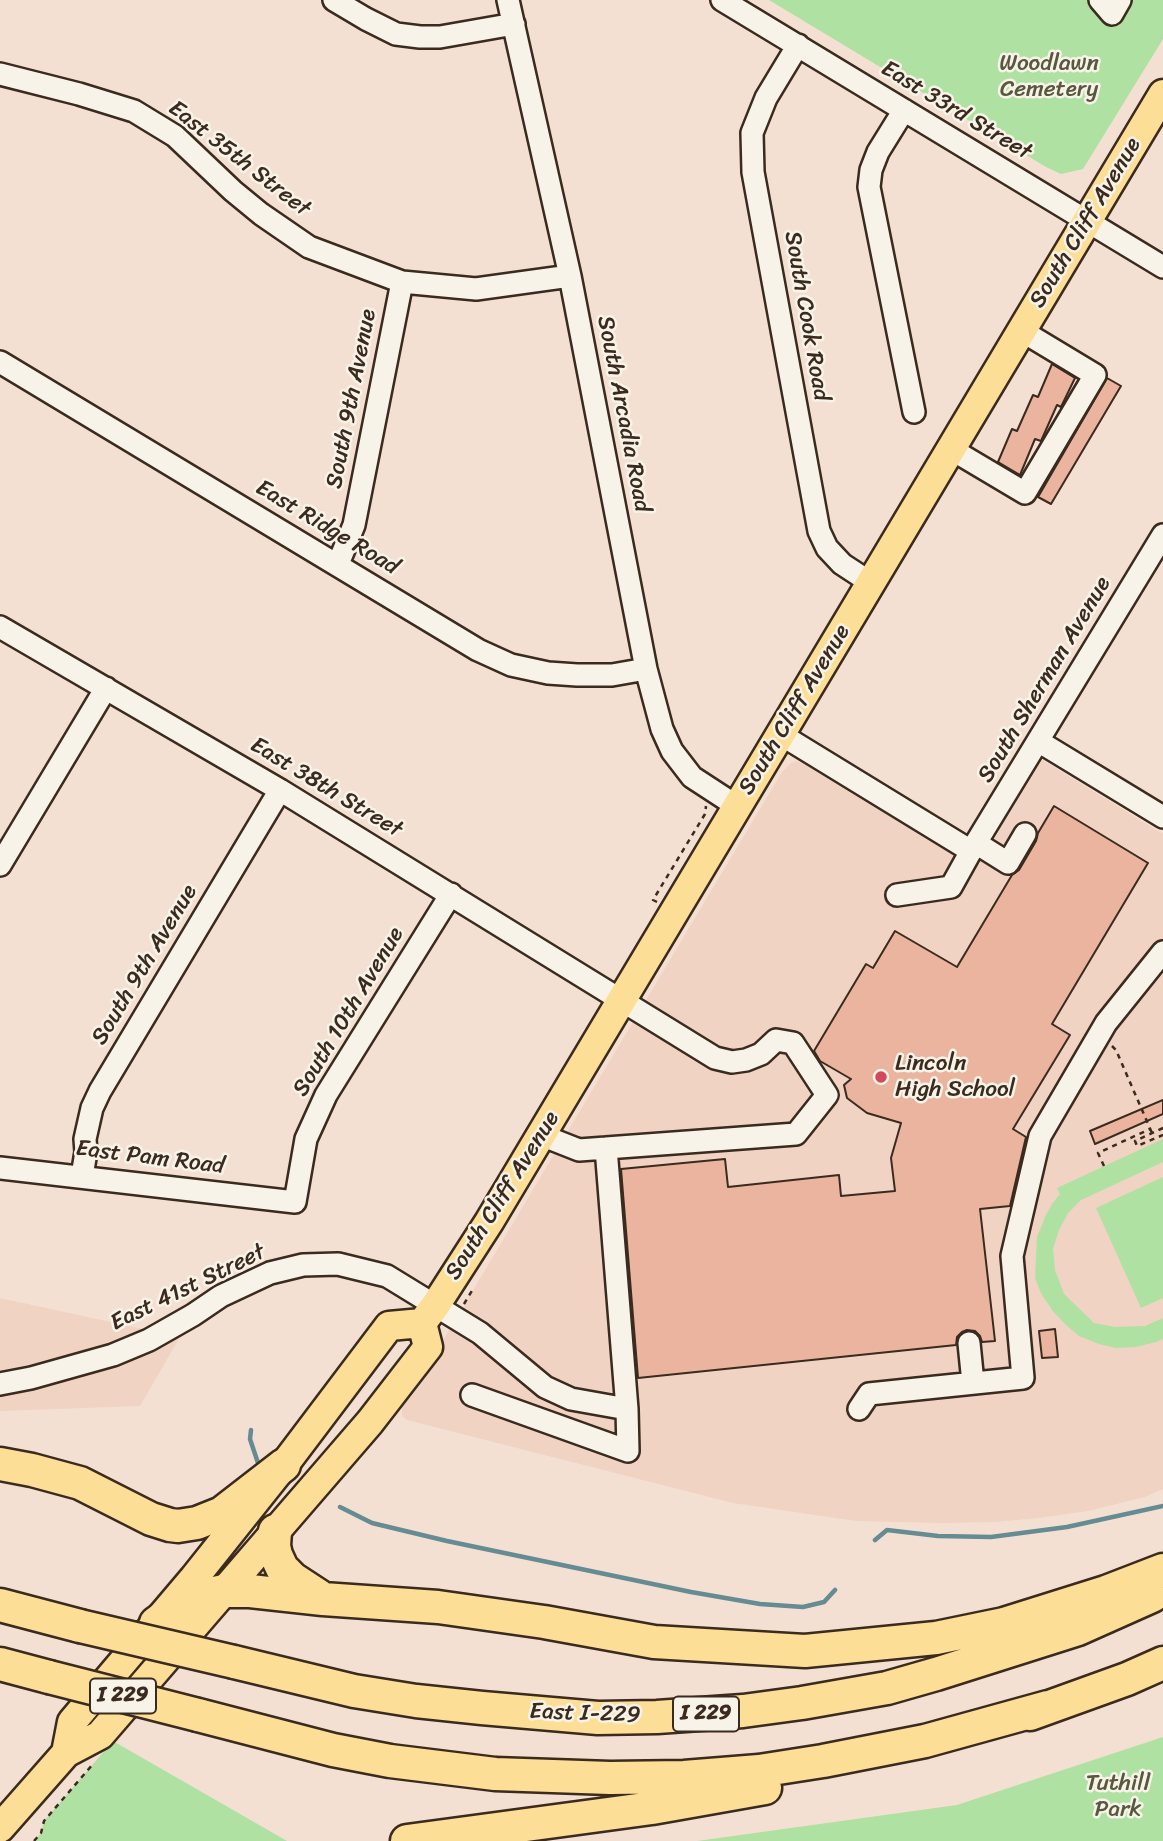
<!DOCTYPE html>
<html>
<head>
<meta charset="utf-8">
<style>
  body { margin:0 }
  canvas { display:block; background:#f3e0d2 }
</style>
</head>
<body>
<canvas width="1163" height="1841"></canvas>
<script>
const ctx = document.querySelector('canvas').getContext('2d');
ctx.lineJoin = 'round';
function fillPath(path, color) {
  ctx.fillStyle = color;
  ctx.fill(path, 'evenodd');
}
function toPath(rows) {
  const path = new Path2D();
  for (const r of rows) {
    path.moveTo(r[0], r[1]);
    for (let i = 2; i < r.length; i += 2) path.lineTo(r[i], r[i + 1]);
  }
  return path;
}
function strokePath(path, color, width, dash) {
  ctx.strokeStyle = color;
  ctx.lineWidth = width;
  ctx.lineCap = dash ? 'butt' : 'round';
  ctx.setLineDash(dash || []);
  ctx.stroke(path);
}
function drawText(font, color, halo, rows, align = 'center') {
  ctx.font = font + ' Sriracha,sans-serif';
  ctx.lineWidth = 5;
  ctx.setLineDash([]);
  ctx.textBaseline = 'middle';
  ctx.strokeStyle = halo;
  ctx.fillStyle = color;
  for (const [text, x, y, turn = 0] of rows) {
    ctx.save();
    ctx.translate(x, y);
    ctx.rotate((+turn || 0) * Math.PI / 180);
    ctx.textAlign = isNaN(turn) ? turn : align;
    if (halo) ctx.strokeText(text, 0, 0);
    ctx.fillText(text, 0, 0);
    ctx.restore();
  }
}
fillPath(toPath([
  [1041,759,1163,834,1163,1489,1145,1497,1088,1511,1039,1518,995,1522,943,1523,856,1521,733,1503,407,1420,402,1416,402,1405,435,1354,782,772,791,763,796,761,805,765,974,867],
  [0,1298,180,1337,140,1406,0,1411]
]), '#f0d3c3');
fillPath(toPath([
  [769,0,1163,0,1163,39,1083,169,1061,174,1046,167],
  [1163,1139,1163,1162,1081,1200,1068,1213,1059,1230,1053,1249,1055,1270,1064,1294,1094,1323,1115,1327,1145,1326,1163,1318,1163,1339,1156,1342,1136,1347,1116,1348,1099,1344,1079,1336,1066,1325,1052,1310,1041,1293,1035,1278,1037,1237,1045,1217,1052,1204,1060,1194,1057,1188],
  [1163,1177,1163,1298,1141,1308,1096,1208],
  [1163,1737,1163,1841,697,1841,957,1805],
  [113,1741,287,1841,34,1841,41,1833,44,1821]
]), '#afe1a2');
strokePath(toPath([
  [251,1430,250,1439,258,1463],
  [340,1507,372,1523,447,1541,691,1592,760,1604,803,1607,824,1602,835,1590],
  [875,1540,887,1530,938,1536,991,1537,1067,1527,1163,1506]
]), '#658c92', 4.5);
const building = toPath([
  [1052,364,1075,378,1061,407,1057,405,1041,441,1035,439,1020,475,998,462,1012,429,1017,431,1033,395,1038,397,1052,364],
  [1107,378,1121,386,1051,504,1038,497,1107,378],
  [1054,806,1148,863,1052,1024,1070,1035,1013,1129,1026,1137,1010,1206,980,1209,995,1341,982,1342,980,1336,975,1331,967,1330,962,1332,957,1337,956,1345,638,1378,621,1169,725,1159,728,1187,839,1175,841,1196,895,1191,891,1158,901,1123,867,1113,847,1098,844,1085,851,1079,820,1061,814,1051,866,964,873,968,895,931,957,967,1012,875,1019,870,1036,841,1038,833,1054,806],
  [1163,1100,1163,1114,1095,1144,1090,1131,1163,1100],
  [1055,1329,1058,1357,1042,1358,1039,1331,1055,1329]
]);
fillPath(building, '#eab49f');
strokePath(building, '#3b2a1e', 2);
const minor = toPath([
  [334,0,366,19,396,34,420,37,440,37,514,24],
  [508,0,570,276,646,669,662,729,672,751,692,777,738,807],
  [722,0,1163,267],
  [1100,0,1112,14,1120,0],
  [798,45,766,98,752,133,753,172,819,531,827,548,842,564,871,583],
  [0,74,79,94,134,111,175,136,233,191,261,214,309,247,402,282,476,289,570,276],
  [904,110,878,152,871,170,869,187,914,412],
  [0,362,478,650,511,665,548,673,577,675,612,675,646,669],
  [951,449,1025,493,1095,375,1022,331],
  [338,564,354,525,402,282],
  [0,627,280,790,715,1058,732,1062,746,1060,761,1054,776,1040,793,1043,827,1095,796,1134,579,1150,541,1135],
  [780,734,971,851],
  [1038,741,1163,817],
  [976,843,1008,863,1025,834],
  [0,865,106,688],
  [897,895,951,887,971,851,1163,535],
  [0,1168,295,1202,306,1139,326,1095,451,894],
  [82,1176,86,1152,85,1139,92,1108,100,1091,280,790],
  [969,1343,973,1383],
  [0,1384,31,1378,113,1355,149,1340,193,1315,221,1296,270,1273,303,1265,338,1264,387,1276,480,1333,545,1387,571,1399,627,1409],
  [472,1395,628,1451,627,1409,606,1148],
  [859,1409,869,1394,1023,1378,1012,1256,1040,1136,1106,1023,1163,952]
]);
const major = toPath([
  [66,1753,72,1722,194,1578,284,1465,389,1326,422,1323,435,1306,489,1222,1163,94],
  [0,1828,66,1753,100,1735,370,1422,428,1347,422,1323]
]);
const highway = toPath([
  [0,1464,32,1470,80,1483,151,1519,170,1525,178,1526,197,1523,222,1513,284,1465],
  [275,1531,274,1546,276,1555,282,1568,293,1579,319,1596],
  [0,1605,80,1626],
  [156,1623,177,1608,201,1596,224,1591,250,1591,323,1599,438,1607,544,1622,654,1642,805,1651,936,1638,1004,1624,1106,1592,1163,1570],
  [234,1662,354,1691,416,1701,482,1708,598,1718,657,1717,743,1711,802,1703,887,1688,936,1674,1078,1629,1152,1596],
  [0,1664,49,1677],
  [1030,1714,1127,1679,1163,1663],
  [198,1715,333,1750,390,1761,495,1774,610,1778,684,1777,759,1771,823,1761,925,1741,1048,1707],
  [407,1841,652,1808,765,1788]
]);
strokePath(minor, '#3b2a1e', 26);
strokePath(major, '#3b2a1e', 33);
strokePath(highway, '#3b2a1e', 37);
strokePath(toPath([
  [657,902,653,900,705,814,706,806],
  [1112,1046,1116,1050,1152,1133],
  [1163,1128,1135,1141,1137,1146,1163,1135],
  [1104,1166,1098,1153,1150,1129],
  [464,1304,473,1289],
  [34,1841,41,1833,44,1821,93,1764]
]), '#3b2a1e', 2.5, [5, 5]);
strokePath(minor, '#f7f3e8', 21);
strokePath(major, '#fcde96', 28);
strokePath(highway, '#fcde96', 32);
const highwayBridge = toPath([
  [80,1626,234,1662],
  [49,1677,198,1715]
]);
strokePath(highwayBridge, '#3b2a1e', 37, []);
strokePath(highwayBridge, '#fcde96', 32);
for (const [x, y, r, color] of [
  [881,1077,7,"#d1495b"]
]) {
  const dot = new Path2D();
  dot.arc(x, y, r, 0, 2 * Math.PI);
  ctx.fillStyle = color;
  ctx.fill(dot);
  strokePath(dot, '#f7f3e8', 2.5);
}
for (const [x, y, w] of [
  [123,1696,66],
  [706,1714,66]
]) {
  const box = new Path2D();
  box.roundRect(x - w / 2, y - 17.5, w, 35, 5);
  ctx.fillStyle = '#f7f3e8';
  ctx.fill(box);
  strokePath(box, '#3b2a1e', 2);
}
drawText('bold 21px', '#3b2a1e', null, [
  ["I 229",123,1696],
  ["I 229",706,1714]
]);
drawText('23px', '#58583f', '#f7f3e8', [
  ["Woodlawn",1049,64],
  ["Cemetery",1049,90],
  ["Tuthill",1118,1784],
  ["Park",1118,1810]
]);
drawText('23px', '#3b2a1e', '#f7f3e8', [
  ["East 33rd Street",956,111,31],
  ["East 35th Street",239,159,38],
  ["South Cliff Avenue",1086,223,-59],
  ["South Cook Road",806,316,80],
  ["South 9th Avenue",352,399,-79],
  ["South Arcadia Road",623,414,79],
  ["East Ridge Road",327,528,31],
  ["South Sherman Avenue",1045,680,-59],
  ["South Cliff Avenue",795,710,-59],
  ["East 38th Street",326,788,31],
  ["South 9th Avenue",145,965,-59],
  ["South 10th Avenue",349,1012,-59],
  ["East Pam Road",150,1158,7],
  ["South Cliff Avenue",503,1196,-58],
  ["East 41st Street",188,1288,-26],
  ["East I-229",585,1714,2]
]);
drawText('23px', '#3b2a1e', '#f7f3e8', [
  ["Lincoln",895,1064],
  ["High School",895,1090]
], 'left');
</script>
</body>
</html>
